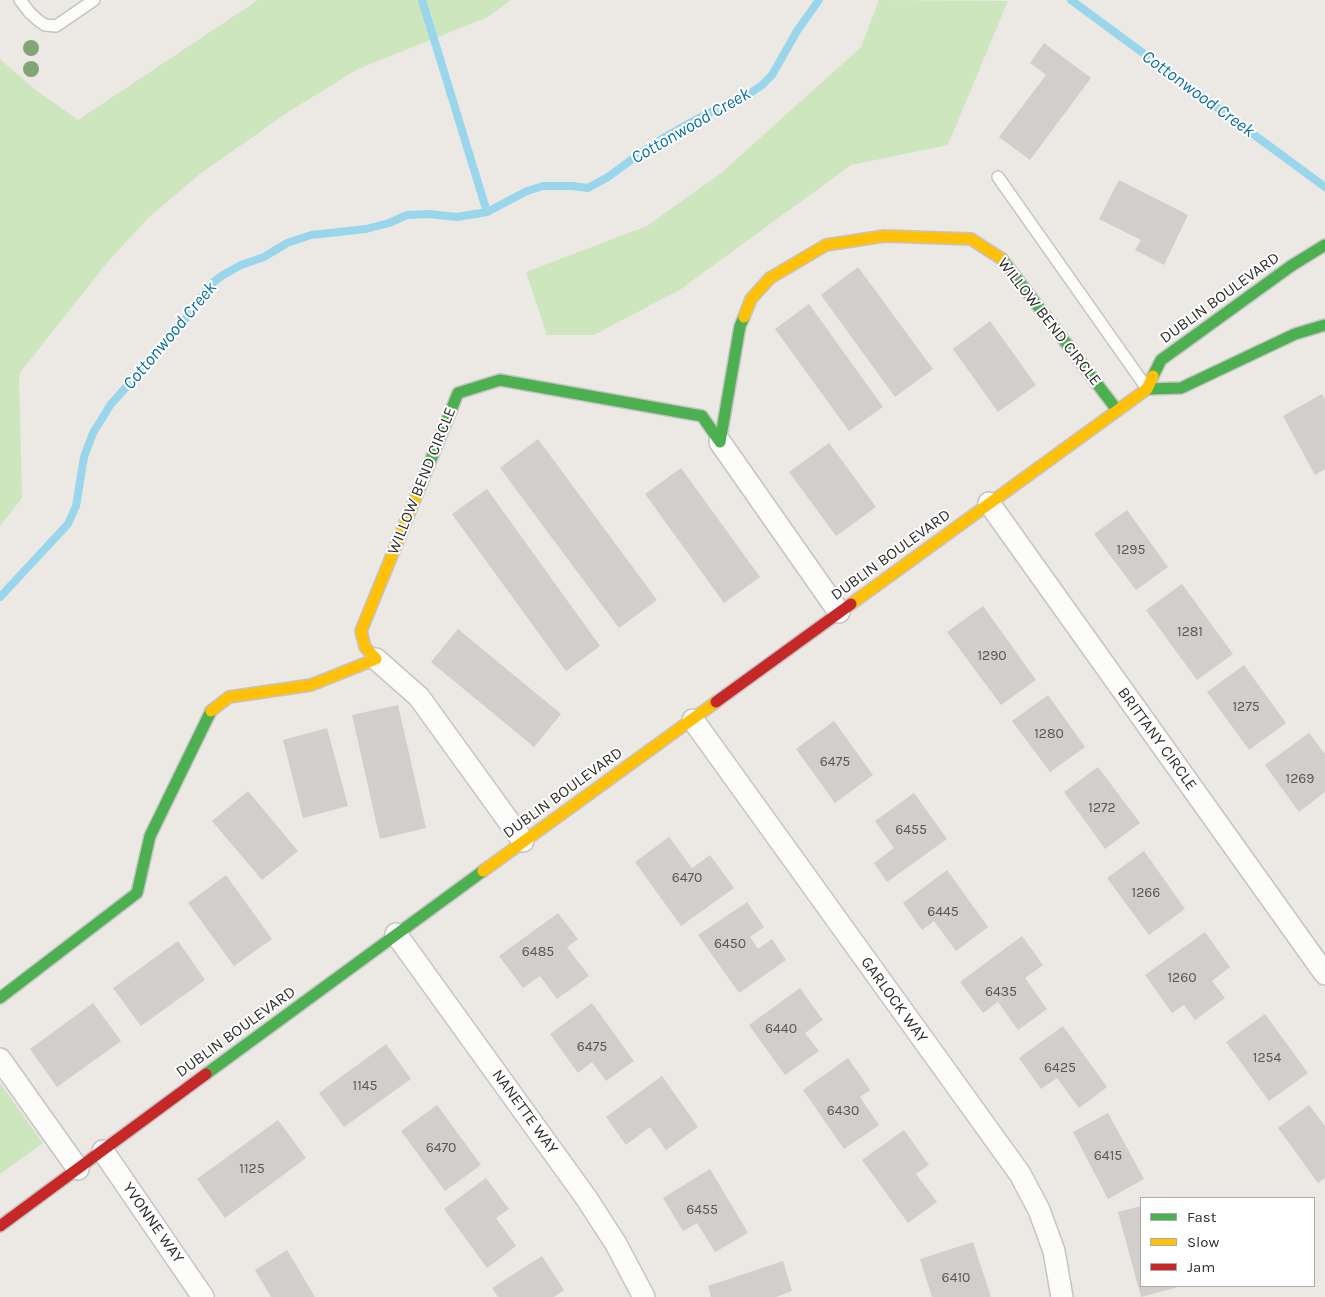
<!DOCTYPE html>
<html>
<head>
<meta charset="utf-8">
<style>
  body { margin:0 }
  #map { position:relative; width:1325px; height:1297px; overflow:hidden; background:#ece8e4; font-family:Karla,sans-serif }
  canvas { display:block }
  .legend { position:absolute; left:1140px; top:1197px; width:175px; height:90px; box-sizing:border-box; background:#fff; border:1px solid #ababab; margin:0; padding:6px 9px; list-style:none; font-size:15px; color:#2e2e2e }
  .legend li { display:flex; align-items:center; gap:10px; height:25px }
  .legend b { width:25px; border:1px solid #ababab }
</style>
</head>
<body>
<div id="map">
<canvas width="1325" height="1297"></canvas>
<ul class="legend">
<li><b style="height:6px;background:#4caf50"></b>Fast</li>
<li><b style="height:6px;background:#ffc107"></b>Slow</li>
<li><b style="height:6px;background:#c62828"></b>Jam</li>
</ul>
</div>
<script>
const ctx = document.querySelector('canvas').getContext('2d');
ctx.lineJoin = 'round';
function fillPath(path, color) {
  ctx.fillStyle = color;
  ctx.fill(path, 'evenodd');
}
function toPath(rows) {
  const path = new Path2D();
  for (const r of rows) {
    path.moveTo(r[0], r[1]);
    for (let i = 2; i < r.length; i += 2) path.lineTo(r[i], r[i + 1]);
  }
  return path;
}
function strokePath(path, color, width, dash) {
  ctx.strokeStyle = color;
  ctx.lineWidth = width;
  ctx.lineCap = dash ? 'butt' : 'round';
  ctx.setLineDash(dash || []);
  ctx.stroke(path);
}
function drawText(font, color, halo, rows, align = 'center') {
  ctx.font = font + ' Karla,sans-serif';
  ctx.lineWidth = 4;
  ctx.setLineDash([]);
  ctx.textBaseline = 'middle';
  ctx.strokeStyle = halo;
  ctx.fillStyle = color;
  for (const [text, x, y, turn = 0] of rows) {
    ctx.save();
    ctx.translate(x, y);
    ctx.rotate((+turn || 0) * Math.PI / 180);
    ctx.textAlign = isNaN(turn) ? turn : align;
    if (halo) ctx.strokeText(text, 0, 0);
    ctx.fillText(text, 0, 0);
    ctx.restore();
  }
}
fillPath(toPath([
  [258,0,511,0,488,17,358,69,288,112,200,174,148,218,106,264,19,374,22,498,0,526,0,59,37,91,78,120],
  [879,0,1008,1,948,145,851,165,681,289,594,335,547,335,526,272,647,226,721,173,861,47],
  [0,1083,43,1143,0,1174]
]), '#cee6be');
strokePath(toPath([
  [422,0,487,212],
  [1071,0,1325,187],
  [0,597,68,524,76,506,84,457,93,433,111,404,179,328,211,284,223,275,241,265,264,257,287,243,311,235,366,229,389,223,407,215,429,214,457,217,487,212,527,191,543,186,572,186,588,188,608,177,642,152,665,137,697,119,719,108,739,101,762,85,772,75,797,31,819,0]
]), '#99d6ec', 8);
fillPath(toPath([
  [1044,43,1091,78,1030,160,999,137,1046,75,1030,63],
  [1119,180,1188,215,1164,265,1135,250,1141,240,1099,219],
  [858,267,933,369,895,397,821,295],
  [809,304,883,407,849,431,775,329],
  [990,321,1036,385,998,412,953,349],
  [1322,394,1325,400,1325,469,1315,475,1283,416],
  [538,439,657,600,619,628,500,468],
  [829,443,876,507,836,536,789,472],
  [681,468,760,577,724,603,645,494],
  [487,489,600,646,566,671,452,514],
  [1127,510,1168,567,1136,590,1094,534],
  [1182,584,1233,654,1197,680,1146,610],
  [983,606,1036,680,1001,705,947,632],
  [458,629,561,714,534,747,431,662],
  [1244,665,1286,723,1249,750,1207,692],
  [1048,695,1085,747,1050,772,1012,721],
  [398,705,426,828,380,839,352,715],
  [834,721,873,775,835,803,796,749],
  [327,728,348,806,303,818,283,740],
  [1309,733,1325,754,1325,792,1299,812,1265,765],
  [1098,767,1140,823,1105,849,1064,792],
  [248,791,298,851,262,880,212,821],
  [914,793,947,839,887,882,874,863,894,848,875,821],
  [669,837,692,868,710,855,734,888,681,926,635,862],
  [1144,851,1185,909,1149,935,1107,878],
  [947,870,988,927,956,951,934,921,922,930,903,903],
  [226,875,272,939,234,966,188,903],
  [747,902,764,927,750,937,758,949,772,939,786,960,739,993,698,935],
  [558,913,578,939,567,947,589,976,557,999,540,976,523,988,499,956],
  [1205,932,1230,967,1212,981,1225,998,1195,1020,1184,1005,1172,1013,1145,975],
  [1022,936,1043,965,1025,978,1047,1009,1018,1030,998,1002,983,1013,960,982],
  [178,941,205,980,141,1026,113,988],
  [800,988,823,1020,805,1033,819,1051,785,1075,749,1025],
  [93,1003,121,1041,57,1087,30,1049],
  [592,1003,634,1061,606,1081,592,1062,578,1073,550,1034],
  [1265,1014,1308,1073,1269,1101,1226,1042],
  [1063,1026,1107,1087,1079,1108,1057,1078,1041,1089,1019,1058],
  [386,1044,411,1079,344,1127,319,1093],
  [848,1058,870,1090,860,1097,879,1125,844,1149,803,1090],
  [662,1076,698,1127,666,1150,650,1127,626,1145,606,1117],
  [437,1105,481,1165,445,1191,401,1131],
  [1309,1105,1325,1126,1325,1178,1318,1183,1278,1128],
  [1108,1113,1144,1179,1108,1199,1073,1132],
  [278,1120,306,1158,225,1218,197,1179],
  [904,1130,929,1165,916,1174,937,1202,908,1223,862,1160],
  [710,1169,748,1233,715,1252,697,1223,683,1231,663,1198],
  [486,1178,509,1209,496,1218,516,1246,487,1268,444,1209],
  [1141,1206,1141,1286,1182,1286,1141,1297,1118,1212],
  [973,1242,991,1297,932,1297,920,1259],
  [287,1250,315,1297,271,1297,255,1270],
  [542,1256,564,1290,554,1297,498,1297,492,1288],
  [783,1261,792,1291,776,1297,711,1297,708,1286]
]), '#d1cecb');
const lane = toPath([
  [20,0,30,13,39,21,45,25,56,26,94,0],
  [998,177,1146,387]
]);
const street = toPath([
  [720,442,839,612],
  [989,503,1325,974],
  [376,659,419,697,523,841],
  [693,720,1020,1174,1039,1210,1054,1251,1062,1297],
  [396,934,587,1199,616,1244,644,1297],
  [0,1059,78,1169],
  [103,1151,203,1297]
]);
const fast = toPath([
  [1002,259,1117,410],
  [1153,376,1161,360,1291,266,1325,245],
  [1147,389,1181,388,1295,334,1325,325],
  [417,494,458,393,500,380,702,416,720,442,740,326,744,317],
  [0,998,137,893,150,836,211,711],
  [206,1074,483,871]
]);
const slow = toPath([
  [744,317,751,299,770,278,826,245,884,236,971,239,1002,259],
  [851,604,1147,389,1153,376],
  [211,711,229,697,311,685,376,659,365,647,361,631,417,494],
  [483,871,716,702]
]);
const jam = toPath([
  [716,702,851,604],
  [0,1226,206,1074]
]);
strokePath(lane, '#c5c4c5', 14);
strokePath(street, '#c5c4c5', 24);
strokePath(fast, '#c5c4c5', 14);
strokePath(slow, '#c5c4c5', 14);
strokePath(jam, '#c5c4c5', 14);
strokePath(lane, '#fcfcfb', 11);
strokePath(street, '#fcfcfb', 21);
strokePath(fast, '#4caf50', 11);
strokePath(slow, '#ffc107', 11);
strokePath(jam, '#c62828', 11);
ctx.fillStyle = '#82a575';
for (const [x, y] of [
  [31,48],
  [31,69]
]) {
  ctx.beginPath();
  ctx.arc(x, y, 8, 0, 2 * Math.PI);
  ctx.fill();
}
drawText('14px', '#585857', null, [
  ["1295",1131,550],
  ["1281",1190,632],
  ["1290",992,656],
  ["1275",1246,707],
  ["1280",1049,734],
  ["6475",835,762],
  ["1269",1300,779],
  ["1272",1102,808],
  ["6455",911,830],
  ["6470",687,878],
  ["1266",1146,893],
  ["6445",943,912],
  ["6450",730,944],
  ["6485",538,952],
  ["1260",1182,978],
  ["6435",1001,992],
  ["6440",781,1029],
  ["6475",592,1047],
  ["1254",1267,1058],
  ["6425",1060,1068],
  ["1145",365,1086],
  ["6430",843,1111],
  ["6470",441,1148],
  ["6415",1108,1156],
  ["1125",252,1169],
  ["6455",702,1210],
  ["6410",956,1278]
]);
drawText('16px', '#2e2e2e', '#fff', [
  ["DUBLIN BOULEVARD",1220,298,-36],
  ["WILLOW BEND CIRCLE",1049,322,52],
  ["WILLOW BEND CIRCLE",422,481,-68],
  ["DUBLIN BOULEVARD",891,555,-36],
  ["BRITTANY CIRCLE",1157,739,54],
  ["DUBLIN BOULEVARD",563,793,-36],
  ["GARLOCK WAY",894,1000,54],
  ["DUBLIN BOULEVARD",236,1032,-36],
  ["NANETTE WAY",525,1112,54],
  ["YVONNE WAY",153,1223,55]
]);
drawText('italic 18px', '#0d6fa3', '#fff', [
  ["Cottonwood Creek",1198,94,36],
  ["Cottonwood Creek",691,126,-30],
  ["Cottonwood Creek",170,336,-50]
]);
</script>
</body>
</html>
